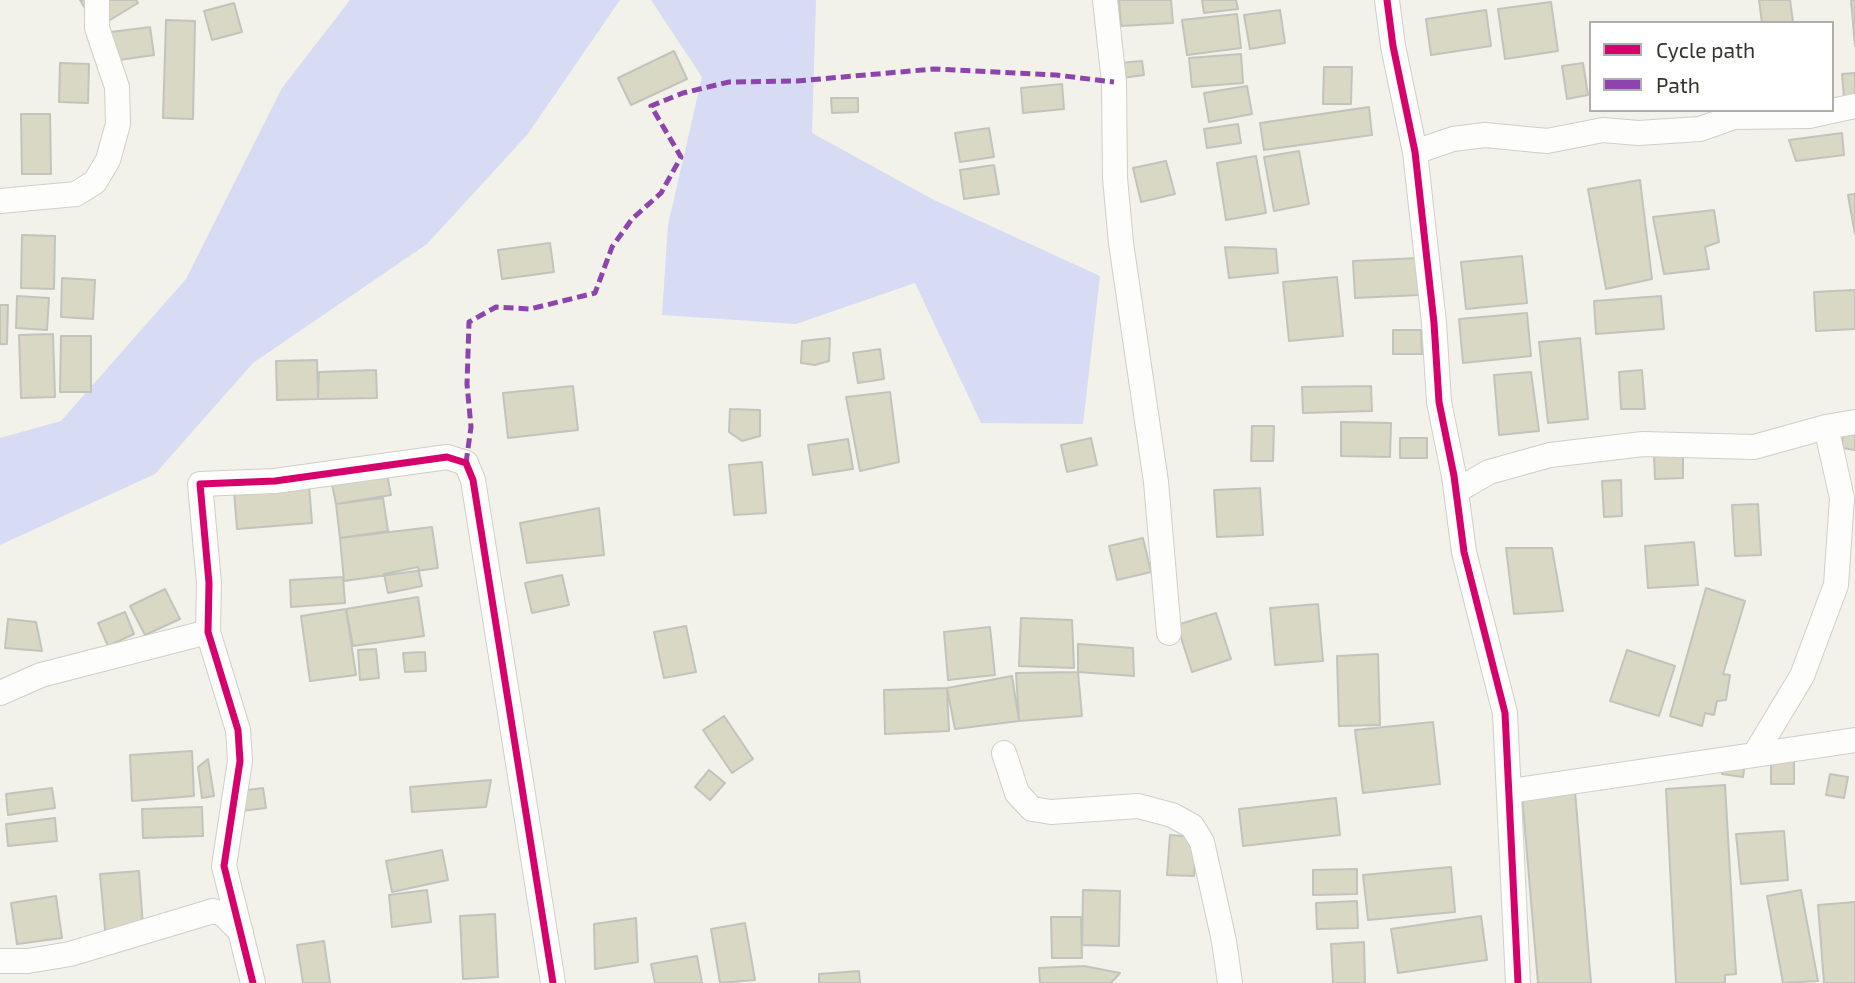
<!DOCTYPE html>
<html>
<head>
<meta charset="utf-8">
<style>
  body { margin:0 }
  #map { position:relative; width:1855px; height:983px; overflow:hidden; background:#f2f2ea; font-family:"Exo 2",sans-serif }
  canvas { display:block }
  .legend { position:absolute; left:1589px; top:21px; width:245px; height:91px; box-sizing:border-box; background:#fff; border:2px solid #aeaeab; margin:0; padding:9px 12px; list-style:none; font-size:21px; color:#34342e }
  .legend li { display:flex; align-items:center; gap:14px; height:35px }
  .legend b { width:35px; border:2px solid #aeaeab }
</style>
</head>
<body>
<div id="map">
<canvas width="1855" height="983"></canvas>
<ul class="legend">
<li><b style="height:9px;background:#d6006c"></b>Cycle path</li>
<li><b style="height:9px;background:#8e44ad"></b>Path</li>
</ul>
</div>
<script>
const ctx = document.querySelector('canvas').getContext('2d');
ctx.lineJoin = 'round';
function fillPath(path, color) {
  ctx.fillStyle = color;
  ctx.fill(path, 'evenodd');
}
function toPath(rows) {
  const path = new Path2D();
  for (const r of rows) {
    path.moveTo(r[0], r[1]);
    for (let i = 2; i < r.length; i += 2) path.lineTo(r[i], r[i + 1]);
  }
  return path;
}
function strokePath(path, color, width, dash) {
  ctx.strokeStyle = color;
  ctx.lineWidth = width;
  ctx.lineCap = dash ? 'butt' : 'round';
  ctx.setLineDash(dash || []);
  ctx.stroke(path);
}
fillPath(toPath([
  [350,0,620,0,527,135,427,244,253,363,155,474,0,545,0,438,61,421,186,279,282,88],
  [651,0,816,0,812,133,934,200,1100,276,1083,424,981,423,915,283,796,324,662,315,668,225,702,77]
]), '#d7dbf3');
const building = toPath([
  [80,0,136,0,138,3,97,28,80,0],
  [1119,0,1171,0,1173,23,1121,26,1119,0],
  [1202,0,1236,0,1238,9,1204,13,1202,0],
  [1759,0,1790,0,1793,22,1762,23,1759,0],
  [1851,0,1855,0,1855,46,1851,0],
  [1551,2,1558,51,1505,59,1498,9,1551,2],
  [234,3,242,32,212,40,204,11,234,3],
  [1280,10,1285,43,1250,49,1244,15,1280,10],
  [1486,10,1491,46,1431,55,1426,19,1486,10],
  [1237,14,1241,48,1187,55,1182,20,1237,14],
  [166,20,195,21,193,119,163,118,166,20],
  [150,27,154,55,99,63,95,34,150,27],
  [674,51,687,79,631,105,618,78,674,51],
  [1241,54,1243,83,1192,87,1189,58,1241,54],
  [1142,61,1144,75,1122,78,1120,63,1142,61],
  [60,63,89,64,88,103,59,102,60,63],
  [1583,63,1588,95,1567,99,1562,66,1583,63],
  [1324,67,1352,67,1351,104,1323,104,1324,67],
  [1855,73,1855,97,1844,98,1842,74,1855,73],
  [1062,84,1064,109,1023,113,1021,88,1062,84],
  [1247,86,1252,114,1209,122,1204,93,1247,86],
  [831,98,858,98,858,112,832,113,831,98],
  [1369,107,1372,135,1264,150,1260,123,1369,107],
  [21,114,50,114,51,174,22,174,21,114],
  [1238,124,1241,143,1207,148,1204,129,1238,124],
  [989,128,994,157,960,162,955,133,989,128],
  [1842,133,1844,155,1796,161,1789,140,1842,133],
  [1299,151,1309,204,1274,211,1264,157,1299,151],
  [1256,156,1266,213,1226,220,1217,163,1256,156],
  [1166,161,1175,194,1141,202,1133,168,1166,161],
  [994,165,999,194,964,199,960,170,994,165],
  [1640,180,1652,279,1606,289,1588,189,1640,180],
  [1855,194,1855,234,1848,195,1855,194],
  [1714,210,1719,242,1705,247,1709,269,1664,274,1653,217,1714,210],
  [22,235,55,236,54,289,21,288,22,235],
  [550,243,554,272,502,279,498,250,550,243],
  [1225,247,1276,249,1278,273,1229,278,1225,247],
  [1522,256,1527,303,1466,309,1461,262,1522,256],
  [1418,258,1420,295,1355,298,1353,261,1418,258],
  [1337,277,1343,336,1289,341,1283,282,1337,277],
  [62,278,95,280,93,319,61,317,62,278],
  [1855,290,1855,329,1816,331,1814,292,1855,290],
  [17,296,49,298,47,330,16,328,17,296],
  [1661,296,1664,329,1596,334,1594,301,1661,296],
  [0,305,8,305,7,344,0,344,0,305],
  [1527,313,1531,356,1463,363,1459,319,1527,313],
  [1393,330,1421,330,1422,354,1393,354,1393,330],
  [53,334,55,397,21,398,19,335,53,334],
  [61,336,91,336,91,392,60,392,61,336],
  [830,338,829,361,815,365,801,363,802,341,830,338],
  [1580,338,1588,419,1548,423,1539,342,1580,338],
  [880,349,884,379,858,383,853,353,880,349],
  [317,360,318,399,277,400,276,361,317,360],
  [376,370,377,398,318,399,319,372,376,370],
  [1642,370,1645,409,1621,409,1619,372,1642,370],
  [1531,372,1539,431,1499,435,1494,375,1531,372],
  [573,386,578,430,508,438,503,393,573,386],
  [1371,386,1372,411,1303,413,1302,387,1371,386],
  [890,392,899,462,860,471,846,397,890,392],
  [730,409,760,410,760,436,742,441,729,432,730,409],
  [1341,422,1391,423,1390,457,1341,456,1341,422],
  [1252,426,1274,426,1273,461,1251,461,1252,426],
  [1843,430,1855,431,1855,450,1842,448,1843,430],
  [1091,438,1097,465,1067,472,1061,445,1091,438],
  [1400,438,1427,438,1427,458,1400,458,1400,438],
  [848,439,853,469,813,475,808,445,848,439],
  [1654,455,1683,455,1683,478,1655,479,1654,455],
  [762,462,766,513,734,515,729,465,762,462],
  [386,469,391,495,336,504,331,479,386,469],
  [1621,480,1622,516,1604,517,1602,481,1621,480],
  [309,485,312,523,237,529,234,491,309,485],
  [1260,488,1263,535,1217,537,1214,490,1260,488],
  [383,498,388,531,340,538,336,504,383,498],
  [1758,504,1761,555,1735,556,1732,505,1758,504],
  [599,508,604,555,527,563,520,523,599,508],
  [432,527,438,568,344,581,340,538,432,527],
  [1143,538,1151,572,1117,580,1109,546,1143,538],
  [1694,542,1698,585,1648,588,1645,546,1694,542],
  [1506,548,1552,548,1563,611,1514,614,1506,548],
  [418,567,422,586,388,593,384,574,418,567],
  [562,575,569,605,532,613,525,583,562,575],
  [343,577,345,603,291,607,290,580,343,577],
  [1706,588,1745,601,1723,674,1730,675,1726,700,1717,701,1714,715,1705,713,1702,726,1670,716,1706,588],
  [165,589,180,619,145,635,130,606,165,589],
  [418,597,424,636,353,646,346,609,418,597],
  [1318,604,1323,661,1275,665,1270,608,1318,604],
  [346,609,356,675,310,681,301,616,346,609],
  [125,612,134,634,108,646,98,623,125,612],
  [1216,613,1231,659,1192,672,1177,625,1216,613],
  [1021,618,1072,620,1074,668,1019,666,1021,618],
  [8,619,36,622,42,651,5,648,8,619],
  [686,626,696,672,664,678,654,632,686,626],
  [990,627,995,675,948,680,944,632,990,627],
  [1078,644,1133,648,1134,676,1078,672,1078,644],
  [376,649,379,678,360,680,358,650,376,649],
  [1627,650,1675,666,1659,716,1610,701,1627,650],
  [425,652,426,671,405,672,403,653,425,652],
  [1378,654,1380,725,1339,726,1337,656,1378,654],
  [1078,672,1082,716,1019,721,1016,673,1078,672],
  [1012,676,1019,721,955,729,947,688,1012,676],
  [947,688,949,731,885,734,884,690,947,688],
  [724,716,753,759,732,773,703,730,724,716],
  [1433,722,1440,784,1363,793,1355,730,1433,722],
  [192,751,194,796,132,801,130,755,192,751],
  [1771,758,1794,758,1794,784,1771,784,1771,758],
  [208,759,214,796,202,798,198,767,208,759],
  [1723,762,1745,764,1743,777,1722,774,1723,762],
  [709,770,725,783,710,800,695,787,709,770],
  [1830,774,1848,777,1844,798,1826,795,1830,774],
  [491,780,486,807,412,812,410,787,491,780],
  [1725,785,1736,974,1725,975,1725,983,1676,983,1666,789,1725,785],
  [52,788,55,808,8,815,6,794,52,788],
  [263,788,266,808,241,811,239,791,263,788],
  [1575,791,1591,983,1538,983,1522,795,1575,791],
  [1336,798,1340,835,1243,846,1239,809,1336,798],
  [202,807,203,836,143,838,142,809,202,807],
  [55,818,57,841,8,846,6,824,55,818],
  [1784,831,1788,880,1741,884,1736,834,1784,831],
  [1170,835,1197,837,1194,876,1167,875,1170,835],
  [442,850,448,880,392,892,386,861,442,850],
  [1451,867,1455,912,1368,920,1363,875,1451,867],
  [1357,869,1357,894,1313,895,1313,870,1357,869],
  [139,871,143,927,105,930,100,874,139,871],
  [427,890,431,922,392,927,389,895,427,890],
  [1083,890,1120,891,1119,946,1082,945,1083,890],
  [1801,890,1818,981,1783,983,1767,896,1801,890],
  [56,896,62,938,17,944,11,903,56,896],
  [1357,901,1358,928,1317,929,1316,903,1357,901],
  [1855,902,1855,983,1824,983,1818,905,1855,902],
  [495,914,498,977,463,979,460,916,495,914],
  [1481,916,1487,960,1398,973,1391,929,1481,916],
  [1051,917,1081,917,1082,958,1052,958,1051,917],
  [636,918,638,962,595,969,594,924,636,918],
  [745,923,755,980,720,983,711,929,745,923],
  [324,941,330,983,303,983,297,945,324,941],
  [1364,942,1365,983,1333,983,1331,944,1364,942],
  [697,956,702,983,655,983,651,964,697,956],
  [1084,966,1120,973,1111,983,1040,983,1039,968,1084,966],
  [859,971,860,983,819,983,819,974,859,971]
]);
fillPath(building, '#d9d8c4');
strokePath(building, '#c3c3bd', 2);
const minor = toPath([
  [1105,0,1114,82,1115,178,1121,243,1156,482,1169,633],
  [1387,0,1393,46,1415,152,1434,323,1439,402,1454,476,1464,552,1505,713,1518,983],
  [1415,152,1453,139,1485,135,1547,141,1603,130,1638,133,1700,129,1734,117,1809,116,1855,106],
  [0,201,76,194,95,182,108,160,118,124,117,87,97,28,97,0],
  [1456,491,1489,472,1550,455,1643,444,1754,447,1826,427,1855,422],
  [0,693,41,675,208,632],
  [1004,753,1017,793,1032,809,1051,812,1138,806,1172,815,1192,826,1202,842,1224,941,1230,983],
  [1755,754,1802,676,1836,585,1842,498,1826,427],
  [1510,791,1855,740],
  [0,961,28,961,70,954,213,911,223,914,241,932],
  [253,983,224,866,240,761,238,730,208,632,209,583,200,484,275,481,447,457,466,463,473,480,553,983]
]);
strokePath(minor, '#cfcfc9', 26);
strokePath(minor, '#fdfdfc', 24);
strokePath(toPath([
  [466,463,471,427,467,384,469,322,496,307,530,309,595,293,612,247,632,219,661,193,681,157,651,106,683,93,729,82,797,81,934,69,1056,75,1114,82]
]), '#8e44ad', 5, [10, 5]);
strokePath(toPath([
  [1387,0,1393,46,1415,152,1434,323,1439,402,1454,476,1464,552,1505,713,1518,983],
  [253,983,224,866,240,761,238,730,208,632,209,583,200,484,275,481,447,457,466,463,473,480,553,983]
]), '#d6006c', 7);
</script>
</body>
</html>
